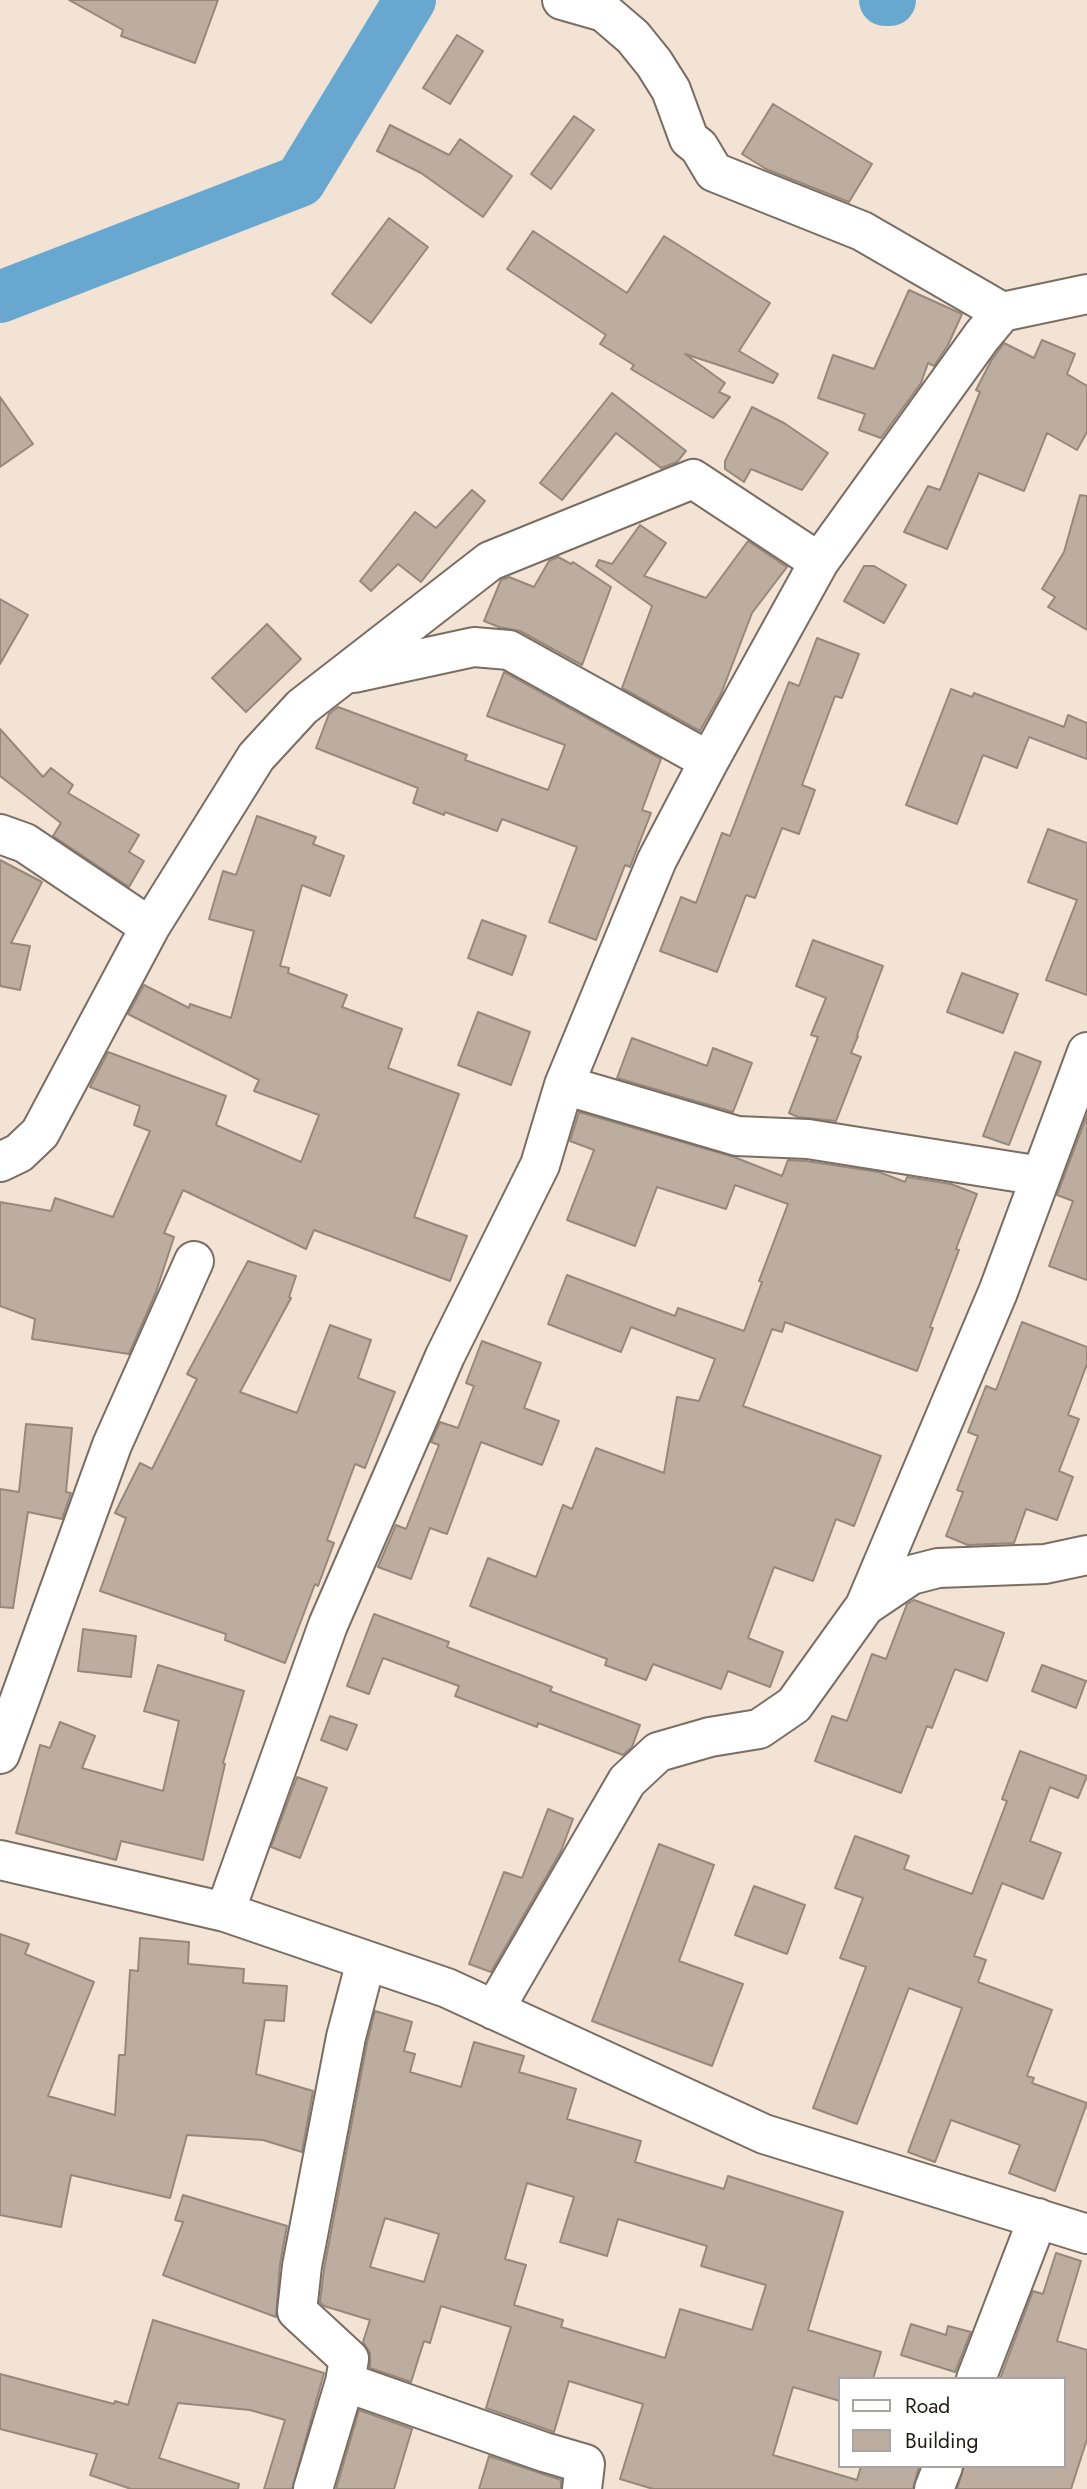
<!DOCTYPE html>
<html>
<head>
<meta charset="utf-8">
<style>
  body { margin:0 }
  #map { position:relative; width:1087px; height:2489px; overflow:hidden; background:#f2e3d5; font-family:Jost,sans-serif }
  canvas { display:block }
  .legend { position:absolute; left:838px; top:2377px; width:228px; height:91px; box-sizing:border-box; background:#fff; border:2px solid #a7a4a2; margin:0; padding:9px 12px; list-style:none; font-size:21px; color:#221c17 }
  .legend li { display:flex; align-items:center; gap:14px; height:35px }
  .legend b { width:35px; border:2px solid #a7a4a2 }
</style>
</head>
<body>
<div id="map">
<canvas width="1087" height="2489"></canvas>
<ul class="legend">
<li><b style="height:9px;background:#fff"></b>Road</li>
<li><b style="height:19px;background:#bcada0"></b>Building</li>
</ul>
</div>
<script>
const ctx = document.querySelector('canvas').getContext('2d');
ctx.lineJoin = 'round';
function toPath(rows) {
  const path = new Path2D();
  for (const r of rows) {
    path.moveTo(r[0], r[1]);
    for (let i = 2; i < r.length; i += 2) path.lineTo(r[i], r[i + 1]);
  }
  return path;
}
function strokePath(path, color, width, dash) {
  ctx.strokeStyle = color;
  ctx.lineWidth = width;
  ctx.lineCap = dash ? 'butt' : 'round';
  ctx.setLineDash(dash || []);
  ctx.stroke(path);
}
function fillPath(path, color) {
  ctx.fillStyle = color;
  ctx.fill(path, 'evenodd');
}
strokePath(toPath([
  [885,0,890,0],
  [0,297,300,181,410,0]
]), '#68a8d0', 52);
const building = toPath([
  [69,0,218,0,195,63,121,36,123,30,69,0],
  [457,35,483,51,450,104,423,88,457,35],
  [773,104,872,164,849,202,766,169,742,154,773,104],
  [574,116,594,130,551,189,531,174,574,116],
  [390,125,449,155,460,139,512,176,483,217,421,173,377,151,390,125],
  [389,218,428,247,371,323,332,294,389,218],
  [533,231,627,293,664,236,770,303,739,351,778,374,773,383,685,354,725,383,719,392,730,397,713,418,631,369,634,365,600,344,606,335,507,269,533,231],
  [909,290,962,314,948,345,934,366,928,363,921,383,881,438,859,430,865,414,818,398,833,355,874,369,909,290],
  [1042,340,1075,354,1067,374,1087,386,1087,432,1077,450,1047,433,1024,491,979,473,947,549,904,532,928,486,940,490,980,392,976,390,991,361,1004,343,1034,358,1042,340],
  [612,393,686,451,677,462,661,468,616,433,562,500,540,483,612,393],
  [0,397,33,444,0,467,0,397],
  [752,407,784,423,828,453,802,490,751,469,744,482,725,469,725,461,752,407],
  [472,490,485,501,421,582,398,564,371,591,360,581,415,512,436,528,472,490],
  [1080,495,1087,496,1087,630,1048,607,1055,597,1042,589,1064,552,1080,495],
  [640,525,666,543,644,576,706,598,748,541,787,567,752,613,721,694,700,731,622,688,652,606,596,566,599,560,612,564,640,525],
  [558,557,571,564,573,562,611,587,582,665,520,631,499,627,484,621,501,580,509,577,534,587,549,561,558,557],
  [864,566,874,566,906,585,884,623,844,601,864,566],
  [0,599,28,615,0,664,0,599],
  [267,624,301,659,246,712,212,678,267,624],
  [817,638,859,654,842,698,835,696,802,785,815,790,799,834,782,828,755,898,746,895,717,972,660,951,681,897,696,903,722,833,730,836,789,682,799,686,817,638],
  [504,672,661,759,642,810,651,813,630,867,625,865,596,940,549,922,577,847,502,819,497,831,445,812,444,815,413,803,418,788,316,748,329,714,338,707,467,755,465,760,548,790,565,745,487,716,504,672],
  [951,689,972,697,974,693,1064,727,1068,715,1087,723,1087,759,1029,737,1017,768,983,755,957,824,906,805,951,689],
  [0,729,43,777,51,768,73,785,68,793,139,835,129,852,144,861,129,887,53,836,61,823,0,776,0,729],
  [257,816,316,837,313,844,344,856,330,896,302,885,280,966,289,968,288,973,347,995,342,1007,402,1029,388,1068,459,1094,414,1217,467,1236,450,1281,314,1230,306,1249,183,1190,164,1233,174,1237,156,1292,129,1354,32,1339,35,1319,0,1306,0,1202,51,1211,55,1198,113,1217,150,1131,134,1125,140,1106,90,1087,108,1052,226,1096,216,1125,301,1162,319,1115,254,1091,259,1080,128,1014,144,985,189,1008,190,1004,231,1018,254,931,209,919,223,871,236,875,257,816],
  [1048,829,1087,843,1087,995,1046,980,1077,900,1028,882,1048,829],
  [0,860,42,882,11,943,30,946,20,990,0,986,0,860],
  [482,920,526,936,512,975,468,958,482,920],
  [813,940,883,966,857,1035,858,1036,851,1053,861,1057,836,1121,798,1117,789,1113,818,1037,811,1035,826,998,796,986,813,940],
  [962,973,1018,994,1003,1033,947,1012,962,973],
  [478,1012,530,1032,511,1085,458,1065,478,1012],
  [632,1038,707,1066,713,1048,752,1063,733,1112,617,1078,632,1038],
  [1015,1052,1041,1062,1009,1145,983,1136,1015,1052],
  [579,1112,734,1157,782,1176,788,1160,806,1161,879,1172,905,1182,907,1177,951,1184,977,1194,956,1249,959,1250,930,1327,933,1328,917,1371,785,1322,782,1332,772,1329,743,1406,881,1456,854,1526,836,1519,813,1581,774,1567,748,1638,783,1652,770,1687,728,1671,721,1689,653,1664,646,1680,605,1665,607,1659,470,1606,488,1558,536,1577,563,1505,572,1509,596,1448,664,1473,677,1397,699,1401,715,1359,631,1327,621,1352,548,1324,567,1275,675,1316,678,1308,744,1331,762,1282,759,1281,788,1204,735,1185,726,1209,657,1187,635,1246,567,1220,594,1150,570,1141,579,1112],
  [1087,1115,1087,1280,1049,1266,1073,1201,1057,1195,1087,1115],
  [248,1261,296,1276,289,1297,291,1298,240,1392,297,1413,330,1325,371,1340,358,1378,395,1392,365,1468,355,1464,327,1540,334,1543,318,1586,315,1584,285,1663,225,1640,226,1634,100,1591,126,1518,115,1513,140,1463,152,1469,197,1379,187,1374,248,1261],
  [1022,1322,1087,1347,1087,1364,1068,1415,1079,1419,1059,1471,1073,1477,1057,1520,1026,1509,1014,1543,968,1545,946,1536,963,1492,957,1490,978,1436,968,1432,986,1386,996,1390,1022,1322],
  [482,1341,541,1363,524,1408,559,1421,542,1465,481,1442,447,1534,430,1528,411,1579,378,1567,396,1525,406,1529,439,1445,431,1442,440,1422,458,1428,474,1386,466,1383,482,1341],
  [26,1424,72,1428,66,1492,71,1493,62,1519,28,1512,13,1608,0,1607,0,1489,19,1492,26,1424],
  [914,1600,1004,1633,987,1681,955,1669,932,1728,927,1726,901,1793,815,1761,832,1716,847,1721,872,1654,886,1659,907,1604,914,1600],
  [374,1614,449,1642,447,1647,552,1687,550,1691,640,1725,632,1747,623,1755,538,1723,537,1727,455,1696,459,1686,383,1658,369,1694,347,1686,374,1614],
  [83,1629,136,1636,131,1677,78,1671,83,1629],
  [158,1665,244,1691,223,1763,225,1764,203,1860,121,1841,116,1860,16,1833,40,1745,50,1748,60,1722,95,1736,82,1768,163,1791,179,1721,144,1711,158,1665],
  [1042,1665,1086,1681,1076,1708,1032,1691,1042,1665],
  [330,1716,357,1725,347,1750,321,1740,330,1716],
  [1020,1751,1087,1776,1078,1798,1050,1787,1030,1841,1061,1853,1043,1899,1002,1883,974,1956,986,1960,978,1982,1052,2010,1027,2076,1034,2078,1032,2083,1087,2103,1055,2191,1009,2173,1020,2145,951,2120,935,2162,908,2152,962,2008,909,1988,857,2124,813,2108,866,1967,840,1958,863,1898,835,1888,855,1836,909,1856,904,1869,972,1894,1007,1801,1002,1799,1020,1751],
  [297,1777,327,1788,300,1858,271,1847,297,1777],
  [548,1809,573,1819,561,1851,491,1972,469,1964,504,1872,522,1878,548,1809],
  [659,1844,714,1865,679,1961,743,1984,712,2066,592,2021,659,1844],
  [754,1886,805,1905,787,1954,735,1935,754,1886],
  [0,1934,29,1944,25,1954,94,1982,48,2096,115,2115,119,2055,125,2055,130,1970,138,1971,140,1938,189,1942,188,1964,244,1969,243,1983,287,1986,284,2021,265,2020,256,2074,313,2091,302,2152,263,2140,187,2135,170,2198,71,2175,61,2227,0,2215,0,1934],
  [375,2011,412,2022,404,2051,415,2054,410,2072,461,2087,474,2042,524,2056,519,2072,576,2089,567,2119,641,2141,635,2162,724,2189,728,2176,843,2212,808,2330,881,2352,873,2379,840,2379,840,2401,793,2387,773,2455,857,2480,861,2466,919,2466,913,2489,653,2489,620,2479,643,2404,569,2381,554,2432,486,2408,511,2327,441,2306,430,2343,424,2341,411,2382,370,2368,370,2353,363,2342,370,2320,324,2306,320,2302,324,2269,367,2043,375,2011],
  [527,2183,574,2197,560,2242,607,2256,618,2219,707,2246,701,2266,766,2285,752,2330,680,2309,665,2358,561,2327,563,2320,514,2305,526,2265,505,2259,527,2183],
  [385,2218,439,2234,424,2282,370,2267,385,2218],
  [183,2195,287,2226,280,2264,276,2317,163,2275,183,2222,175,2220,183,2195],
  [1056,2253,1081,2261,1057,2341,1087,2350,1087,2439,1071,2489,957,2489,964,2466,1064,2466,1064,2379,1000,2379,1033,2291,1043,2294,1056,2253],
  [153,2320,324,2373,292,2489,264,2489,285,2420,250,2410,178,2403,159,2458,239,2484,238,2489,131,2489,90,2475,97,2454,0,2429,0,2374,114,2404,115,2401,128,2405,153,2320],
  [911,2324,946,2335,948,2326,971,2332,955,2372,901,2355,911,2324],
  [359,2410,412,2429,394,2489,336,2489,359,2410],
  [489,2456,561,2480,561,2489,479,2489,489,2456]
]);
fillPath(building, '#bcada0');
strokePath(building, '#96887b', 2);
const minor = toPath([
  [562,0,604,12,633,37,654,63,671,90,689,139,699,147,714,172,862,231,1002,312],
  [354,673,474,647,509,650,709,761],
  [0,834,25,843,150,927],
  [564,1085,737,1136,808,1139,1041,1176],
  [0,1162,19,1153,40,1133,150,927,256,757,302,707,490,561,693,479,819,562],
  [865,1606,911,1575,938,1568,1045,1564,1087,1555],
  [0,1754,112,1445,194,1261],
  [0,1860,225,1912,447,1988,764,2134,1087,2234],
  [225,1912,328,1625,445,1356,540,1165,564,1085,657,860,709,761,819,562,982,336,1002,312,1087,294],
  [494,2010,627,1781,658,1752,710,1737,759,1729,794,1705,865,1606,998,1292,1087,1052],
  [976,2379,1038,2218],
  [345,2382,544,2452,585,2464,582,2489],
  [313,2489,345,2382,349,2359,297,2311,302,2266,346,2037,366,1961],
  [934,2489,943,2466]
]);
strokePath(minor, '#7a6d61', 42);
strokePath(minor, '#fff', 38);
</script>
</body>
</html>
